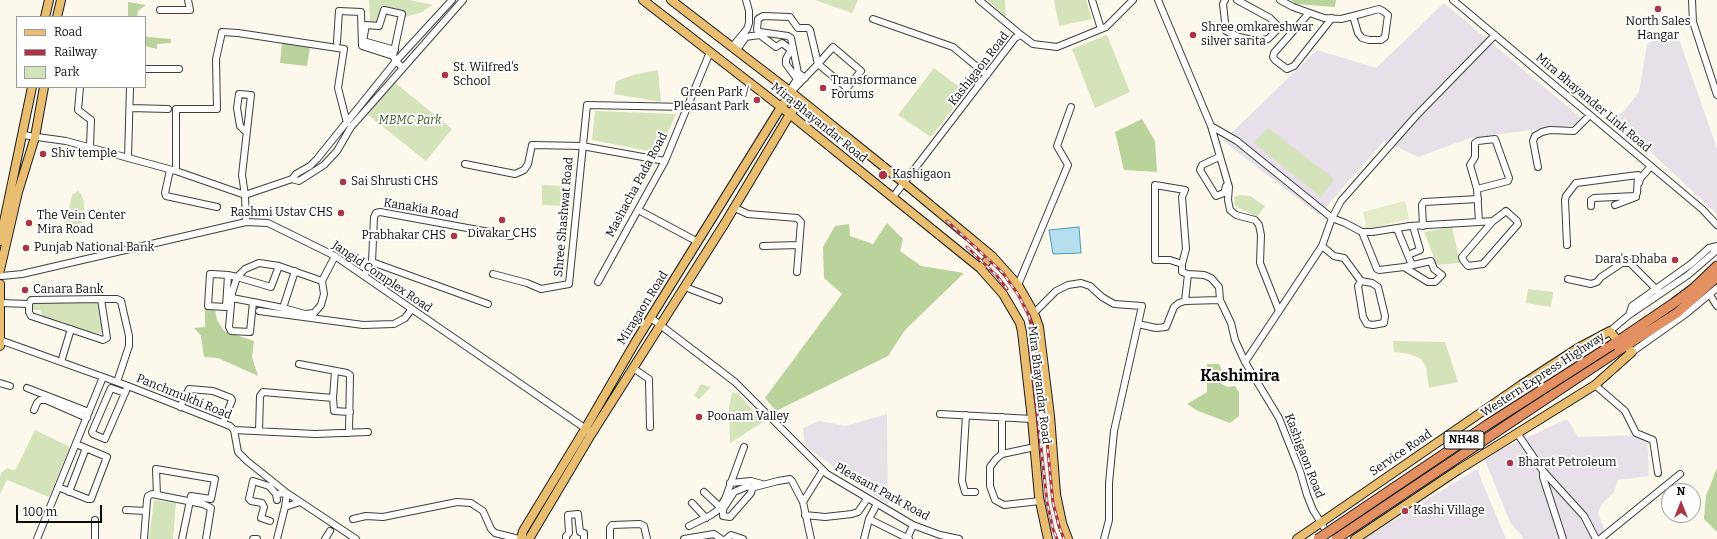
<!DOCTYPE html>
<html>
<head>
<meta charset="utf-8">
<style>
  body { margin:0 }
  #map { position:relative; width:1717px; height:539px; overflow:hidden; background:#fdf8ec; font-family:Bitter,serif }
  canvas { display:block }
  .legend { position:absolute; left:16px; top:16px; width:130px; height:72px; box-sizing:border-box; background:#fff; border:1px solid #9d9d9d; margin:0; padding:5px 7px; list-style:none; font-size:12px; color:#0b0b0b }
  .legend li { display:flex; align-items:center; gap:8px; height:20px }
  .legend b { width:20px; border:1px solid #9d9d9d }
  .north { position:absolute; left:1661px; top:483px; width:40px; height:40px; box-sizing:border-box; background:#fff; border:1px solid #9d9d9d; border-radius:50%; rotate:0deg; font-size:11px; font-weight:700; line-height:16px; text-align:center; color:#0b0b0b }
  .north::after { content:''; display:block; margin:auto; width:14px; height:18px; background:#ab3446; clip-path:polygon(50% 0,100% 100%,50% 72%,0 100%) }
  .scale { position:absolute; left:16px; top:505px; width:86px; height:18px; box-sizing:border-box; border:2px solid #0b0b0b; border-top:0; padding-left:5px; font-size:12px; line-height:14px; white-space:nowrap; color:#0b0b0b; -webkit-text-stroke:3px #fff; paint-order:stroke }
</style>
</head>
<body>
<div id="map">
<canvas width="1717" height="539"></canvas>
<ul class="legend">
<li><b style="height:5px;background:#e9be70"></b>Road</li>
<li><b style="height:5px;background:#ab3446"></b>Railway</li>
<li><b style="height:11px;background:#d4e3ba"></b>Park</li>
</ul>
<div class="north">N</div>
<div class="scale">100 m</div>
</div>
<script>
const ctx = document.querySelector('canvas').getContext('2d');
ctx.lineJoin = 'round';
function fillPath(path, color) {
  ctx.fillStyle = color;
  ctx.fill(path, 'evenodd');
}
function toPath(rows) {
  const path = new Path2D();
  for (const r of rows) {
    path.moveTo(r[0], r[1]);
    for (let i = 2; i < r.length; i += 2) path.lineTo(r[i], r[i + 1]);
  }
  return path;
}
function strokePath(path, color, width, dash) {
  ctx.strokeStyle = color;
  ctx.lineWidth = width;
  ctx.lineCap = dash ? 'butt' : 'round';
  ctx.setLineDash(dash || []);
  ctx.stroke(path);
}
function drawText(font, color, halo, rows, align = 'center') {
  ctx.font = font + ' Bitter,serif';
  ctx.lineWidth = 4;
  ctx.setLineDash([]);
  ctx.textBaseline = 'middle';
  ctx.strokeStyle = halo;
  ctx.fillStyle = color;
  for (const [text, x, y, turn = 0] of rows) {
    ctx.save();
    ctx.translate(x, y);
    ctx.rotate((+turn || 0) * Math.PI / 180);
    ctx.textAlign = isNaN(turn) ? turn : align;
    if (halo) ctx.strokeText(text, 0, 0);
    ctx.fillText(text, 0, 0);
    ctx.restore();
  }
}
fillPath(toPath([
  [1444,3,1587,123,1470,138,1418,157,1384,141,1319,215,1223,141,1317,50,1376,68],
  [1676,30,1717,149,1717,214,1614,118,1624,111,1639,92,1647,44],
  [887,414,888,505,805,446,803,428,819,421,846,426],
  [1567,419,1578,437,1647,435,1649,476,1618,480,1614,492,1601,505,1598,513,1605,531,1592,539,1524,539,1510,522,1485,460,1502,449],
  [1477,469,1506,539,1363,539]
]), '#e7e0e9');
fillPath(toPath([
  [369,0,410,0,433,5,420,13,405,17,381,12,378,25,370,22],
  [815,0,858,0,852,13],
  [987,0,1005,0,1006,17],
  [1054,0,1086,0,1092,19,1059,26],
  [1107,35,1130,92,1095,108,1072,49],
  [934,68,966,92,931,137,898,115],
  [658,70,661,102,614,94,616,81,637,74],
  [393,81,452,129,426,161,367,114],
  [595,111,676,114,659,153,592,140],
  [1268,128,1334,179,1321,197,1254,143],
  [542,185,564,186,564,206,542,205],
  [78,191,81,194,84,203,84,218,82,223,68,228,66,224,72,195],
  [1239,195,1250,196,1265,206,1257,217,1235,206,1234,197],
  [1452,227,1460,263,1437,265,1424,232],
  [1528,289,1553,292,1551,307,1526,303],
  [103,297,109,334,80,331,61,321,44,320,40,310,30,310,30,302],
  [1393,341,1445,342,1458,382,1429,388,1426,367,1421,359,1410,354,1394,352],
  [701,384,711,387,699,399,694,396],
  [732,392,739,394,763,422,730,443,729,408],
  [35,430,70,447,49,497,7,480,0,494,0,476,2,472,7,468,12,470,16,469],
  [154,500,176,503,173,539,149,539]
]), '#d4e3ba');
fillPath(toPath([
  [1291,0,1336,0,1335,7,1295,4],
  [128,2,146,5,138,11,137,17,128,17],
  [145,35,148,37,171,39,171,43,157,44,157,49,145,46],
  [282,43,310,47,307,66,280,63],
  [1142,119,1155,141,1157,172,1124,170,1115,132],
  [887,223,903,239,900,251,921,266,964,273,905,330,888,356,776,411,765,398,842,294,824,278,823,247,835,226,849,224,850,236,873,244],
  [205,307,215,309,217,320,224,331,254,341,252,357,258,376,218,358,204,357,201,336,194,328,205,327],
  [1207,364,1219,364,1221,368,1220,383,1227,387,1235,386,1239,392,1239,416,1230,423,1198,411,1187,404,1207,392],
  [1717,468,1717,532,1704,519,1706,496]
]), '#bad29b');
fillPath(toPath([
  [1405,201,1409,219,1367,229,1363,212]
]), '#e3ebca');
const water = toPath([
  [1079,227,1081,253,1053,254,1049,230,1079,227]
]);
fillPath(water, '#b6dfee');
strokePath(water, '#469abd', 1);
const minor = toPath([
  [452,0,396,61,317,159,310,166,296,174,292,179,299,181,324,165,337,151,351,127,463,0],
  [979,0,1021,35],
  [1092,0,1101,29],
  [1158,0,1211,126,1229,187,1228,200,1230,210,1236,215,1255,220,1259,225,1261,235,1260,263,1279,311,1245,362,1279,418,1300,471,1307,495,1313,510,1331,539],
  [1225,0,1223,4,1226,31,1239,37,1257,41,1268,39,1278,29,1277,25,1270,18,1237,0],
  [1280,0,1293,7,1324,18,1341,19,1353,16,1379,9,1383,11,1388,15,1385,37,1381,40,1369,40,1362,38,1358,33,1353,16],
  [1453,0,1702,209,1717,225],
  [1692,0,1693,22,1717,95],
  [160,10,190,10,188,0],
  [1309,13,1274,53,1273,57,1275,60,1287,69,1294,66,1332,18],
  [873,19,953,47,987,75],
  [337,42,339,11,361,12,362,46,393,56,396,61,403,68],
  [732,47,747,29,749,23,749,11,746,0],
  [736,51,746,37,752,36,760,35,776,47,782,43,791,50,786,59,786,64,797,79,790,90],
  [393,56,402,14,384,10,379,26,366,25,363,41,395,50],
  [145,69,179,69],
  [805,78,798,73,791,38,788,36,760,32,757,30,758,19,763,16,790,17,798,28,808,28,810,30,818,64],
  [80,87,78,110,91,120,90,147],
  [791,92,818,64,847,88,861,71,833,47,818,64],
  [130,108,168,109],
  [1211,126,1237,141,1332,218,1341,201,1416,116,1495,35],
  [246,132,240,126,237,108,239,94,251,95,242,175,245,195,292,179],
  [23,135,66,141,176,171,245,195,246,222,268,223,335,256,589,431],
  [1219,157,1202,165,1200,170,1216,196,1224,193,1226,186],
  [128,158,130,87],
  [465,164,515,174,524,170,528,164,532,145,582,146,665,161],
  [1538,167,1533,141,1535,136,1542,132,1550,130,1574,131,1590,115],
  [170,170,165,193,166,196,217,207],
  [176,171,176,109,217,109,216,59,222,32,238,33,344,49,338,88,347,123],
  [1639,183,1640,179,1651,166],
  [893,197,1015,38,1021,35,1033,44,1057,47,1106,27,1133,0],
  [1615,205,1636,197],
  [735,208,748,214,797,218,801,222,797,272],
  [642,212,698,242],
  [1479,222,1493,221,1506,211,1517,221,1518,224,1483,264,1468,266,1463,260,1462,257,1493,221],
  [1423,226,1422,205,1424,202,1478,199],
  [1397,229,1412,265],
  [1362,232,1377,269,1379,270,1404,267,1428,282,1435,282,1442,275,1434,269,1431,261,1404,267],
  [1567,245,1565,200,1566,196,1576,183,1638,175,1637,193,1635,196,1594,198,1591,200,1591,206],
  [763,246,799,245],
  [1322,246,1334,256,1344,258,1361,281,1372,283,1378,287,1385,316,1384,323,1373,325,1367,324,1363,317,1358,286,1361,281],
  [1408,255,1420,250,1413,226],
  [372,262,488,304],
  [1182,264,1186,249,1182,197,1185,190,1155,185,1155,260,1170,260,1182,264,1182,272,1188,274],
  [279,266,271,287,237,277,232,293,229,327,231,331,250,332,253,302,283,308,305,314,314,313,321,305,324,294,322,281],
  [493,274,527,283,541,289,569,284,587,105,687,107],
  [228,275,226,307,208,306,210,274,212,274,228,275,237,277,245,269,259,263,279,266,322,281,335,256],
  [2,276,22,274,246,222],
  [364,276,372,262,374,217,376,213,380,212,511,236],
  [1568,279,1591,284,1597,282,1601,277,1622,263,1630,263,1659,292],
  [598,282,665,161,710,52],
  [1018,285,1068,165,1057,146,1071,107],
  [685,287,719,300],
  [1710,295,1717,306],
  [232,298,253,302],
  [101,299,117,299,121,301,129,336,129,346,117,382],
  [1185,301,1220,300],
  [0,303,29,304,31,300,101,299,107,338,103,340,31,316,29,312,29,304],
  [283,308,295,271],
  [259,311,363,325,394,324,405,318,411,310],
  [1279,311,1322,246,1332,218,1345,223,1362,232,1372,232,1410,226,1479,222,1477,189,1470,165,1475,157,1475,143,1478,141,1495,139,1509,178,1508,181,1477,189],
  [1034,313,1056,291,1068,285,1081,283,1090,286,1102,297,1114,304,1142,306,1114,431,1109,483,1109,520,1104,539],
  [1629,315,1632,306,1691,264,1709,248,1717,246],
  [651,318,735,382,827,474,913,525,940,535,959,539],
  [1138,324,1156,328,1166,327,1174,307,1179,303,1185,301,1188,274,1204,275,1211,278,1219,287,1220,300,1231,323,1235,340,1245,362],
  [1610,331,1629,315,1688,275,1717,250],
  [0,340,128,386,230,426,234,430,238,452,247,461,287,493,285,507,277,539],
  [1632,352,1687,313,1717,288],
  [61,362,71,329],
  [299,364,347,373,350,375,349,433],
  [633,368,649,379,650,427],
  [0,383,10,386],
  [1595,385,1625,411,1636,433,1653,440,1658,473],
  [27,388,89,412],
  [125,393,111,388,92,432,93,434,105,439,125,393,128,386],
  [333,398,334,411,350,412],
  [180,407,189,389,213,391,231,398,232,400,223,423],
  [34,410,37,403,40,400,46,400,87,418],
  [940,414,1032,419],
  [966,415,962,481,965,492,975,492],
  [1002,417,1002,454],
  [234,430,315,434,368,432],
  [259,431,260,396,263,392,333,398,335,371],
  [1517,433,1543,471,1543,477,1563,539],
  [1035,447,1002,454,996,459,990,467,990,486,995,500,1004,505,1040,501],
  [1543,471,1584,516,1596,539],
  [730,483,751,481,762,484],
  [748,486,752,489,751,493,730,517,723,516,723,509,734,492,748,486],
  [58,487,88,499,91,499,107,457,76,444],
  [751,488,778,481,790,479,792,481,803,502,811,539],
  [69,492,86,448],
  [704,492,720,507],
  [276,494,287,493,356,539],
  [157,495,156,469,215,479,211,499,191,496,182,539],
  [803,502,823,470],
  [692,503,706,518],
  [285,507,300,502],
  [126,510,146,511],
  [805,515,825,517,852,514,858,512,867,499],
  [353,519,366,516,383,517,457,502,471,503,483,511,491,529,495,533,519,539],
  [869,519,909,539],
  [95,520,95,539],
  [270,521,261,518,264,507,262,503,251,501,249,499,253,481,269,486,276,494,277,500],
  [689,526,711,515,718,510,725,499,744,447],
  [37,539,103,377],
  [144,539,147,500,148,496,152,494,203,504,211,508,206,539],
  [253,539,257,539],
  [325,539,330,531],
  [566,539,566,536,569,533,568,515,578,514,580,532,584,533,584,539],
  [610,539,610,528,612,525,640,524,644,526,647,539],
  [684,539,714,534,721,539],
  [726,539,731,535,743,539],
  [864,539,869,519,877,504],
  [907,539,913,525],
  [1600,539,1680,474]
]);
const major = toPath([
  [643,0,781,107,980,268,1003,294,1020,323,1022,332,1032,419,1039,497,1048,539],
  [671,0,792,93,904,183,992,256,1018,285,1034,313,1039,327,1050,416,1056,494,1062,523,1068,539],
  [45,17,49,0],
  [57,17,61,0],
  [0,241,32,87],
  [980,268,992,256],
  [0,270,18,192,35,137,44,87],
  [0,284,0,346],
  [521,539,523,531,585,429,636,341,781,107,792,93],
  [529,539,592,433,725,223,790,114,801,101],
  [1297,539,1521,385,1578,348,1610,331,1618,341],
  [1355,539,1458,470,1595,385,1632,352,1626,345]
]);
const highway = toPath([
  [1612,345,1674,303,1694,288,1717,266],
  [1336,539,1616,352,1677,313,1717,277]
]);
strokePath(minor, '#3e3e3e', 8);
strokePath(major, '#1c1c1c', 10);
strokePath(highway, '#1c1c1c', 11);
strokePath(minor, '#fff', 6);
strokePath(major, '#e9be70', 8);
strokePath(highway, '#e39063', 9);
const rail = toPath([
  [947,221,1003,273,1019,296,1029,316,1039,361,1053,503,1059,526,1064,539],
  [967,247,997,276,1007,289],
  [1030,345,1047,502,1053,529,1057,539]
]);
strokePath(rail, '#ab3446', 3);
strokePath(rail, '#fff', 1.5, [4.5]);
const highwayBridge = toPath([
  [1318,539,1487,425,1612,345]
]);
strokePath(highwayBridge, '#1c1c1c', 11, []);
strokePath(highwayBridge, '#e39063', 9);
for (const [x, y, r, color] of [
  [1658,9,4,"#ab3446"],
  [1193,35,4,"#ab3446"],
  [445,75,4,"#ab3446"],
  [823,88,4,"#ab3446"],
  [757,100,4,"#ab3446"],
  [43,154,4,"#ab3446"],
  [883,175,5,"#ab3446"],
  [343,182,4,"#ab3446"],
  [341,213,4,"#ab3446"],
  [502,220,4,"#ab3446"],
  [29,223,4,"#ab3446"],
  [454,236,4,"#ab3446"],
  [26,248,4,"#ab3446"],
  [1675,260,4,"#ab3446"],
  [25,290,4,"#ab3446"],
  [699,417,4,"#ab3446"],
  [1510,463,4,"#ab3446"],
  [1405,511,4,"#ab3446"]
]) {
  const dot = new Path2D();
  dot.arc(x, y, r, 0, 2 * Math.PI);
  ctx.fillStyle = color;
  ctx.fill(dot);
  strokePath(dot, '#fff', 1.5);
}
for (const [x, y, w] of [
  [1464,440,40]
]) {
  const box = new Path2D();
  box.roundRect(x - w / 2, y - 9, w, 18, 3);
  ctx.fillStyle = '#fff';
  ctx.fill(box);
  strokePath(box, '#0b0b0b', 1);
}
drawText('bold 11px', '#0b0b0b', null, [
  ["NH48",1464,440]
]);
drawText('12px', '#0b0b0b', '#fff', [
  ["North Sales",1658,22,"center"],
  ["Hangar",1658,36,"center"],
  ["Shree omkareshwar",1201,28],
  ["silver sarita",1201,42],
  ["St. Wilfred's",453,68],
  ["School",453,82],
  ["Transformance",831,81],
  ["Forums",831,95],
  ["Green Park /",749,93,"right"],
  ["Pleasant Park",749,107,"right"],
  ["Shiv temple",51,154],
  ["Kashigaon",892,175],
  ["Sai Shrusti CHS",351,182],
  ["Rashmi Ustav CHS",333,213,"right"],
  ["The Vein Center",37,216],
  ["Mira Road",37,230],
  ["Divakar CHS",502,234,"center"],
  ["Prabhakar CHS",446,236,"right"],
  ["Punjab National Bank",34,248],
  ["Dara's Dhaba",1667,260,"right"],
  ["Canara Bank",33,290],
  ["Poonam Valley",707,417],
  ["Bharat Petroleum",1518,463],
  ["Kashi Village",1413,511]
], 'left');
drawText('12px', '#0b0b0b', '#fff', [
  ["Kashigaon Road",979,69,-52],
  ["Mira Bhayander Link Road",1593,103,40],
  ["Mira Bhayandar Road",819,123,39],
  ["Mashacha Pada Road",637,185,-62],
  ["Kanakia Road",421,209,9],
  ["Shree Shashwat Road",564,217,-85],
  ["Jangid Complex Road",382,277,34],
  ["Miragaon Road",643,308,-58],
  ["Western Express Highway",1543,375,-33],
  ["Mira Bhayandar Road",1039,385,83],
  ["Panchmukhi Road",184,397,22],
  ["Service Road",1401,453,-34],
  ["Kashigaon Road",1304,456,69],
  ["Pleasant Park Road",882,492,29]
]);
drawText('italic 12px', '#355b24', '#fff', [
  ["MBMC Park",410,121]
]);
drawText('bold 16px', '#0b0b0b', '#fff', [
  ["Kashimira",1240,377]
]);
</script>
</body>
</html>
